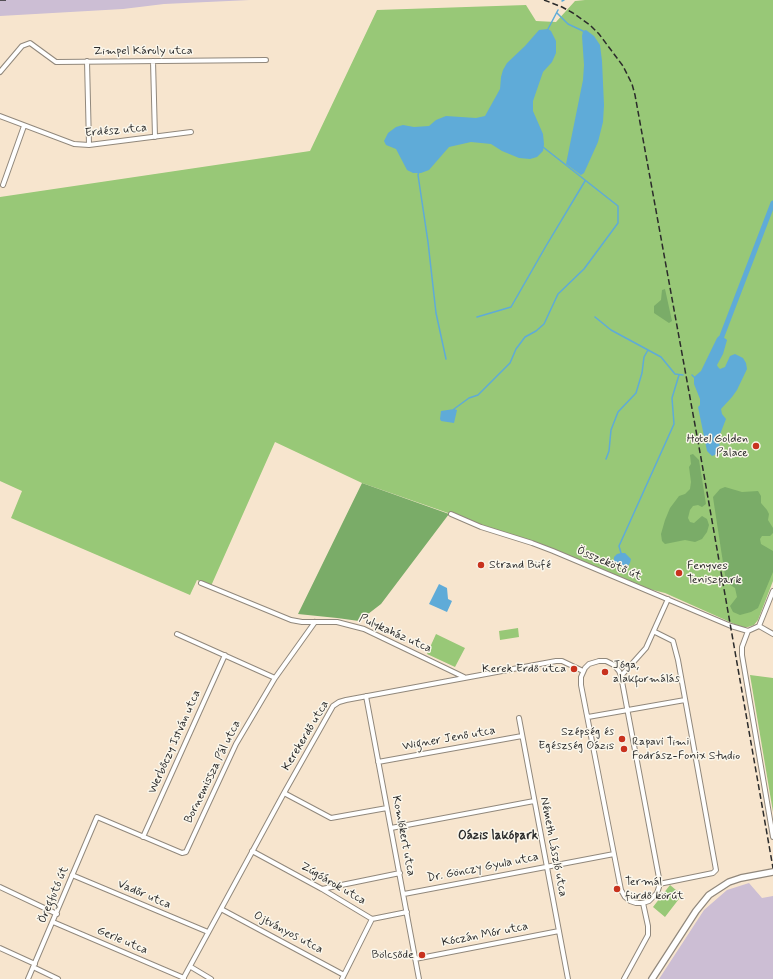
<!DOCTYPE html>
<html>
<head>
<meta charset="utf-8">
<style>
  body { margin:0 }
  canvas { display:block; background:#f7e5ce }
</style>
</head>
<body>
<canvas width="773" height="979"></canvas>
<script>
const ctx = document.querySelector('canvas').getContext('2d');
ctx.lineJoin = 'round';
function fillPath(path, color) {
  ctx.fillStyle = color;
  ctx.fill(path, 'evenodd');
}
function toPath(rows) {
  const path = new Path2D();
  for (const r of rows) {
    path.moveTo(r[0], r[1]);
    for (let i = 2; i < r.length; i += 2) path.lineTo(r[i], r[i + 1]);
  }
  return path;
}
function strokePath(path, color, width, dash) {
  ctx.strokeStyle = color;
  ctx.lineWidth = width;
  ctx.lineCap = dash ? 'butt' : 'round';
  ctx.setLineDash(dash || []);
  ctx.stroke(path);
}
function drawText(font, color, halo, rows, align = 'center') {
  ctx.font = font + ' Mynerve,sans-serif';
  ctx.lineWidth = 3;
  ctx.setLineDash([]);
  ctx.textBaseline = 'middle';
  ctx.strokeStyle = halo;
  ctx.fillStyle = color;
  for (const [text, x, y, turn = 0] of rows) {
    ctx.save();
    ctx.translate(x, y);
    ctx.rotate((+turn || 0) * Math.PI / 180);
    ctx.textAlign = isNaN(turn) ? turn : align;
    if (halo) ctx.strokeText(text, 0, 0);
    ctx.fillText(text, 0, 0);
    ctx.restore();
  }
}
fillPath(toPath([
  [0,0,250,0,164,4,123,9,0,16],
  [749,883,762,898,773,896,773,979,659,979,704,910,727,890]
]), '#ccbed4');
fillPath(toPath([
  [585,0,773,0,773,581,758,620,754,625,748,627,741,627,665,593,629,584,553,551,481,527,451,514,362,483,275,442,211,586,197,580,190,595,11,518,22,491,0,481,0,197,310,151,377,10,526,5,536,21,556,22,575,1],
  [518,628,519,637,500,640,499,631],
  [436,634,465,648,455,667,427,654],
  [750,675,773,678,773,812],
  [670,885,682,895,665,917,653,907]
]), '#98c877');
fillPath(toPath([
  [665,289,672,321,669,323,654,313,654,306,661,300,662,290],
  [693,454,699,460,706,504,702,507,698,505,693,506,690,510,688,518,690,522,694,523,702,516,707,519,709,525,707,532,702,539,695,542,685,540,665,544,662,541,661,534,665,520,670,508,679,496,685,494,690,489,691,482,689,467,691,464,690,455],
  [362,483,449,514,381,604,359,621,337,618,298,614],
  [725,487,742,492,758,491,761,496,761,503,767,510,769,514,768,520,773,528,773,533,770,536,762,536,760,539,761,544,773,551,773,572,758,608,751,612,740,615,733,612,730,606,737,597,735,588,726,582,714,504,713,497,720,489]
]), '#7aac68');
fillPath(toPath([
  [548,29,551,31,556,41,556,53,552,62,543,72,533,101,533,111,543,134,544,144,543,151,537,157,530,159,519,158,502,151,491,144,471,142,449,147,429,170,421,173,413,173,407,170,396,149,386,145,384,141,388,133,396,127,403,125,414,127,429,126,436,120,446,116,476,118,485,116,500,89,501,77,503,70,507,63,525,46,539,30],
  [586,30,594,36,600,45,602,61,604,105,603,122,598,142,584,173,581,175,566,164,583,80,584,65,582,36,583,31],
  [719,336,722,336,727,340,723,354,717,365,718,367,720,369,725,367,730,356,735,354,743,358,746,363,747,369,737,390,732,397,721,409,722,414,726,419,719,437,720,453,712,456,707,451,698,407,700,405,700,399,694,384,694,377,701,371,717,338],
  [454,409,457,410,454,423,441,421,440,419,441,411],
  [621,553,625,553,631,559,630,563,628,566,623,567,618,565,614,562,614,557,617,554],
  [439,584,447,588,448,599,452,601,447,612,429,604]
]), '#5fabd8');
strokePath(toPath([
  [562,1,564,0],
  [557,13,568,24,583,31],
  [548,29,558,10],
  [419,171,418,175,428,242,436,313,446,359],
  [477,317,511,307,546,246,585,181],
  [595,317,611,330,661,357,675,374,683,375],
  [692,375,694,377],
  [454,409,469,398,478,395,510,363,516,349,525,337,536,331,544,324,558,294,584,269,618,223,618,206,543,147],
  [606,459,609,451,611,430,618,412,636,393,642,373,644,357,648,350],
  [621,553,619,546,674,424,672,398,679,375]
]), '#5fabd8', 1.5);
strokePath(toPath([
  [722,336,773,203]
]), '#5fabd8', 5);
const minor = toPath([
  [87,61,89,145],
  [153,61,155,137],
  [0,72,22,46,30,43,56,62,266,60],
  [0,116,74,144,89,145,191,132],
  [3,185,24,126],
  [451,514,481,527,532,543,553,551,731,626,748,631,759,626],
  [201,583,291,620,302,622,337,622,364,629,464,677],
  [759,626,773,591],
  [759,626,773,634],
  [748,631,742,647,742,655,773,837],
  [655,632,673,641,678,660,716,870,713,873,659,884],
  [177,634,275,678],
  [599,661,606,661,614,665,619,671,621,676,659,878,659,887,657,893,649,901,643,903,636,903,630,901,625,897,621,890,581,685,581,677,585,668,589,664,599,661],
  [621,676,646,648,668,599],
  [366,696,419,979],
  [588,717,685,700],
  [519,718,568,979],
  [378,762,522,736],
  [284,793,331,818,387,808],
  [391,828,534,801],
  [143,837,225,655],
  [252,851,322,889,372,919,407,912],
  [72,875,208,932],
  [0,887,57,914],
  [322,889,400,873],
  [404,894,614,854],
  [221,909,344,975],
  [53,922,184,978],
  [0,948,35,964],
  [415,959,559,931],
  [33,967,58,979],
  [191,967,211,979],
  [28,979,97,817,182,853,186,852,236,744,275,678,315,622],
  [183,979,284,793,333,706,339,702,346,700,556,661,562,661,583,671],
  [342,979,372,919],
  [624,979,648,935,648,926,643,903]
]);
const tertiary = toPath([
  [652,979,696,911,709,895,729,882,741,878,773,872]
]);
strokePath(minor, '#91887c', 6);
strokePath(tertiary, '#91887c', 8);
strokePath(minor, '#fff', 4);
strokePath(tertiary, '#fff', 5.5);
strokePath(toPath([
  [0,0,6,0],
  [544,0,562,7,573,13,590,25,599,34,623,66,632,84,635,95,701,458,773,868]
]), '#2b2b2b', 1.5, [6, 3]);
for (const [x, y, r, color] of [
  [756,446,4,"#c8321e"],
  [481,565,4,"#c8321e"],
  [679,573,4,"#c8321e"],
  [574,669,4,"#c8321e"],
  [605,672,4,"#c8321e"],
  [622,739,4,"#c8321e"],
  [624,749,4,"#c8321e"],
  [617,889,4,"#c8321e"],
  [422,955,4,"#c8321e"]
]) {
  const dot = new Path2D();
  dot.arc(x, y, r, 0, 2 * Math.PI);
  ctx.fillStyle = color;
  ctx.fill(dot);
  strokePath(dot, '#fbf7ec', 1.5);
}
drawText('12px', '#2b2b2b', '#fbf7ec', [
  ["Zimpel Károly utca",143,51],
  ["Erdész utca",116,131,-5],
  ["Összekötő út",609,564,23],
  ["Pulykaház utca",395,634,24],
  ["Kerekerdő utca",306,736,-59],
  ["Wigner Jenő utca",449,739,-10],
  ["Werbőczy István utca",175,742,-66],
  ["Bornemissza Pál utca",213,772,-64],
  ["Komlókert utca",403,836,79],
  ["Németh László utca",553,847,79],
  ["Dr. Gönczy Gyula utca",483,868,-11],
  ["Zúgóárok utca",333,884,30],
  ["Öregfutó út",54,895,-67],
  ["Vadőr utca",144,895,23],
  ["Ojtványos utca",288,933,28],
  ["Kóczán Mór utca",485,935,-11],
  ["Gerle utca",122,941,23]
]);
drawText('12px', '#2b2b2b', '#fbf7ec', [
  ["Hotel Golden",748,439,"right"],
  ["Palace",748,453,"right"],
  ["Strand Büfé",489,565],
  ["Fenyves",687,566],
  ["Teniszpark",687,580],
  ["Jóga,",613,665],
  ["alakformálás",613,679],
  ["Kerek Erdő utca",566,669,"right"],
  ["Szépség és",614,732,"right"],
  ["Egészség Oázis",614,746,"right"],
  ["Rapavi Timi",632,742],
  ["Fodrász-Fonix Studio",632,756],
  ["Termál",625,882],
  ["fürdő körút",625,896],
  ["Bölcsőde",414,955,"right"]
], 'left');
drawText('bold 13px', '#2b2b2b', '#fbf7ec', [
  ["Oázis lakópark",498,836]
]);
</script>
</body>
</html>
